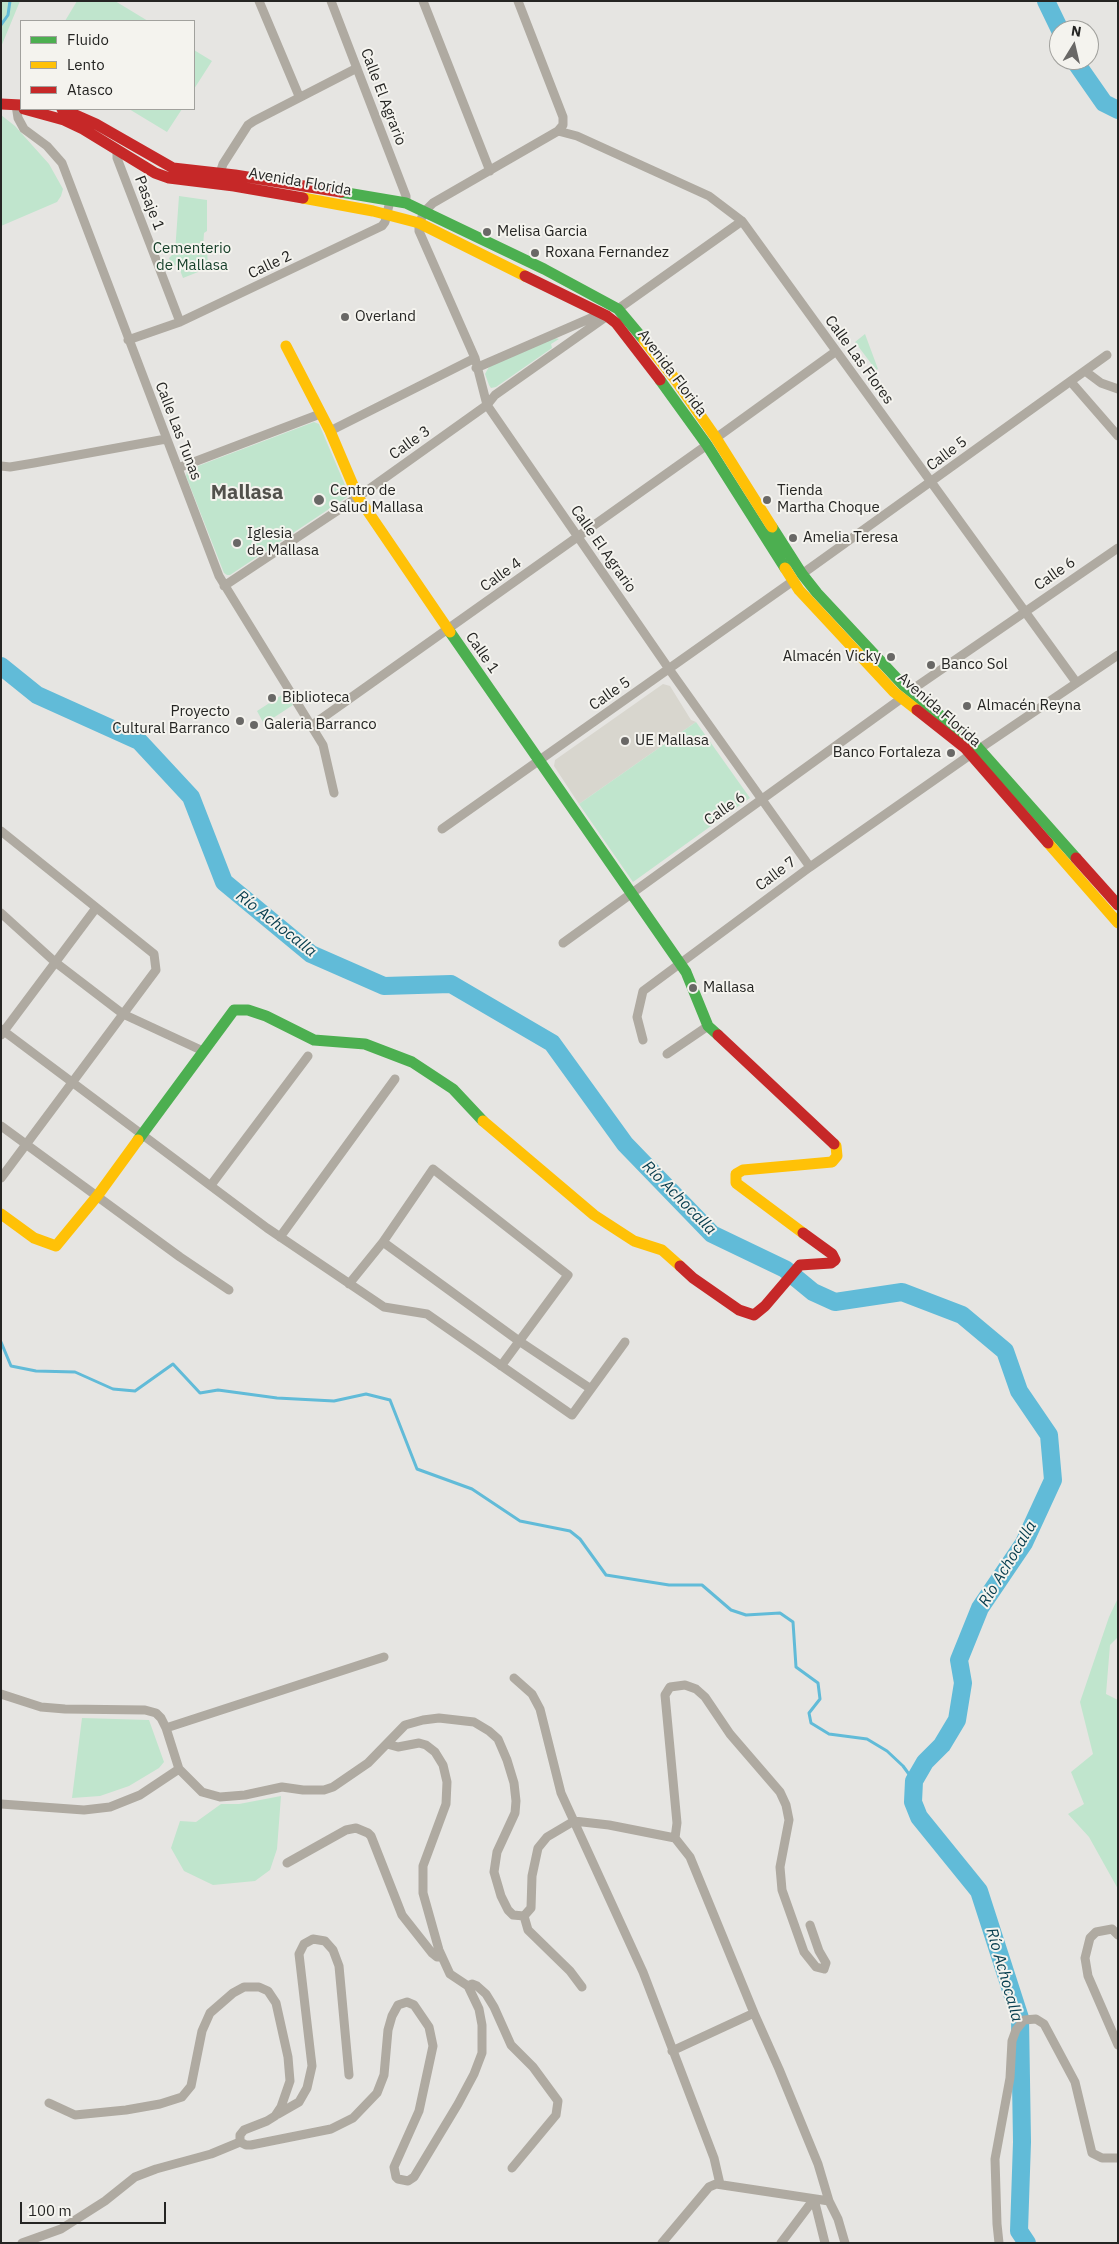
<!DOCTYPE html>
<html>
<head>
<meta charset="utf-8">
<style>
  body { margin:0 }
  #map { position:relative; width:1119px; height:2244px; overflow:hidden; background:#e6e5e2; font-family:"IBM Plex Sans",sans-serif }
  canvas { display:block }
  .frame { position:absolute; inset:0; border:2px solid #252523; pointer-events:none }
  .legend { position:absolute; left:20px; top:20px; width:175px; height:90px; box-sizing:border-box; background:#f4f3ee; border:1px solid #a1a19d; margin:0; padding:6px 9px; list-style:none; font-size:15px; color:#252523 }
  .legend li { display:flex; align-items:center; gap:10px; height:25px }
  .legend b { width:25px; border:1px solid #a1a19d }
  .north { position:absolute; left:1049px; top:20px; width:50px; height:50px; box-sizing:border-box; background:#f4f3ee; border:1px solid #a1a19d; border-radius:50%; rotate:9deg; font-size:14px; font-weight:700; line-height:20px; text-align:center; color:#252523 }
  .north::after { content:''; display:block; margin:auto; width:18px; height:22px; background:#696866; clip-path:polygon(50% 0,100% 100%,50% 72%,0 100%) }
  .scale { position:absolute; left:20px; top:2202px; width:146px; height:22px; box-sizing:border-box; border:2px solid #252523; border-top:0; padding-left:6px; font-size:15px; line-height:18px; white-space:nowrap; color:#252523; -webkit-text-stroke:4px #f4f3ee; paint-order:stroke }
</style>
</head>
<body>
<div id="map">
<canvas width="1119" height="2244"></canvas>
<div class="frame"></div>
<ul class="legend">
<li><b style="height:6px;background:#4caf50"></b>Fluido</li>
<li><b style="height:6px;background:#ffc107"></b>Lento</li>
<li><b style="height:6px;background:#c62828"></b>Atasco</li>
</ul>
<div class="north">N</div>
<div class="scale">100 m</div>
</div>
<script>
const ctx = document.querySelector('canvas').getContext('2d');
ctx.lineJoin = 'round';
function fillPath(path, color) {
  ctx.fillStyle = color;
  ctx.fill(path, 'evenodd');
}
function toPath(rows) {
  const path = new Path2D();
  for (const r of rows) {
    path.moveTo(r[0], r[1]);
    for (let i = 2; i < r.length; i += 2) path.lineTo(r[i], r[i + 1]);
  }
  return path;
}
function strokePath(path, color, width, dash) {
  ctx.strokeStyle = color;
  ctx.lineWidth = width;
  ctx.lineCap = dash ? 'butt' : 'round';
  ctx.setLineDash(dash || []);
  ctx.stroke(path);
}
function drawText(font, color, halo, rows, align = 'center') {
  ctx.font = font + ' "IBM Plex Sans",sans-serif';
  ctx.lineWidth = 4;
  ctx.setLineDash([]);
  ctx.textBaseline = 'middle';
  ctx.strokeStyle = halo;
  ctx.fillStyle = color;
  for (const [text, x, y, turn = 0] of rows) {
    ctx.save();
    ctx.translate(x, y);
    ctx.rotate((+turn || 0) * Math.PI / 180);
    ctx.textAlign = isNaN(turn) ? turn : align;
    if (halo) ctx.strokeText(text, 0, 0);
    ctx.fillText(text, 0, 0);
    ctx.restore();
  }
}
fillPath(toPath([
  [663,684,670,686,691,720,696,722,579,804,554,766,555,760]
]), '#d8d6ce');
fillPath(toPath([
  [1,1,20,1,1,47],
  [77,1,115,1,148,21,65,21],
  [194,50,212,61,194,89],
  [129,109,182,109,167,132],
  [1,115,15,126,49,164,63,189,61,196,57,202,1,226],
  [179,196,207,200,207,231,204,233,203,247,207,246,208,268,183,278,178,265,172,266,169,258,175,252],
  [865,334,878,369,876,370,855,342],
  [555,338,559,339,551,344,552,348,496,387,491,388,489,385,485,374,490,365],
  [314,422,319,424,348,492,347,497,230,575,227,575,224,573,186,476,187,472,190,469],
  [285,693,293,705,264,724,257,711],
  [696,722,750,798,633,882,579,804],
  [1118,1598,1118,1637,1110,1645,1106,1694,1118,1700,1118,1889,1089,1837,1068,1814,1084,1804,1071,1772,1093,1754,1080,1702,1109,1617],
  [82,1718,149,1720,164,1762,159,1768,129,1786,100,1796,72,1798],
  [281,1796,277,1849,270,1870,255,1881,213,1885,184,1871,171,1848,180,1821,196,1822,221,1804,239,1804]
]), '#c0e5cd');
strokePath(toPath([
  [1,25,8,15,10,1],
  [1,1342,11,1366,36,1371,75,1372,113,1389,135,1391,173,1364,200,1393,218,1390,277,1398,334,1401,366,1394,390,1400,417,1469,472,1489,520,1521,570,1531,580,1539,606,1575,669,1585,702,1585,731,1610,746,1615,780,1613,793,1622,796,1667,818,1683,820,1699,809,1713,811,1723,829,1734,867,1739,887,1751,903,1766,914,1781]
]), '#61bbd8', 3);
strokePath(toPath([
  [1046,1,1060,30],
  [1074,60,1104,103,1118,110],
  [1,666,37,695,139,741,191,797,224,882,311,954,384,986,451,984,552,1043,625,1144,712,1234,785,1269,813,1292,835,1302,902,1292,962,1315,1005,1351,1019,1391,1049,1435,1053,1480,1024,1543,980,1608,959,1660,963,1683,957,1720,942,1745,925,1762,914,1781,913,1802,919,1817,979,1891,1020,2018,1022,2142,1019,2231,1027,2243]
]), '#61bbd8', 18);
strokePath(toPath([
  [259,1,299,96],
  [331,1,406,196,406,203],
  [423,1,490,171],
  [518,1,563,117,563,125,558,131,433,203,425,211,419,223,419,231,475,358,487,405,669,669,810,867],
  [16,105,18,118,24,129,47,146,62,163,219,576,323,745,334,793],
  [558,131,577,136,709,196,742,221,1076,682],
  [117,149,117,158,180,322],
  [220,173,223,164,248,125,254,121,357,68],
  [618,309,742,221],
  [128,340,180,322,382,226,385,222,390,201],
  [476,368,591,318,605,316],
  [1085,371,1101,383,1118,389],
  [1071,382,1118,436],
  [330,431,475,358],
  [716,438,835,352],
  [1,466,10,467,34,463,166,439],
  [178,468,320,414],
  [802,574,1107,355],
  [224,586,358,497,487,405,495,395,607,316],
  [910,691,1118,548],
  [311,726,707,445],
  [979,749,1118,655],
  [442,829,793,581],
  [1,831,154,954,156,970,1,1178],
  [1,913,55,962,123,1014,203,1051],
  [563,943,902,698],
  [1,1029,267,1228,384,1307,427,1314,572,1415,625,1342],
  [1,1035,96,908],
  [643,1040,637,1017,643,991,810,867,970,755],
  [667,1054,708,1026],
  [1,1126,180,1257,229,1290],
  [211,1185,308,1056],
  [280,1237,395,1079],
  [383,1242,519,1341,591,1389],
  [349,1284,383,1242,433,1169,568,1275,501,1366],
  [514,1678,532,1694,540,1709,561,1793,643,1972,714,2158,720,2184],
  [1,1694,41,1707,65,1709,145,1710,156,1713,161,1718,166,1728,179,1769,202,1792,220,1797,245,1795,282,1787,303,1790,324,1790,333,1787,368,1763,405,1725,423,1720,439,1718,474,1722,489,1731,498,1739,507,1760,514,1783,516,1801,515,1813,497,1852,494,1872,501,1896,508,1910,513,1915,524,1916,531,1908,532,1876,538,1848,547,1837,574,1821,609,1825,675,1838,690,1857,754,2013,779,2069,818,2164,829,2201,838,2219,845,2243],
  [166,1728,384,1657],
  [1,1804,84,1810,110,1807,140,1795,179,1769],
  [675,1838,677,1823,665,1695,670,1687,685,1685,696,1689,705,1697,730,1734,780,1792,786,1805,789,1820,780,1867,782,1890,804,1952,816,1967,824,1969,826,1963,819,1951,810,1925],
  [287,1863,346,1830,356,1828,368,1833,371,1836,402,1915,432,1953,437,1957,442,1957],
  [524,1916,528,1930,570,1971,582,1987],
  [1118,1935,1112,1929,1096,1932,1090,1938,1085,1958,1088,1976,1118,2045],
  [468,1986,472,1984,477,1986,486,1994,494,2007,511,2045,533,2067,558,2101,556,2115,512,2168],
  [672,2051,754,2013],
  [49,2103,75,2115,126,2110,160,2104,182,2097,191,2086,202,2031,210,2013,233,1993,244,1987,259,1987,268,1991,276,2003,288,2057,290,2081,281,2107,275,2116,267,2121,244,2130,240,2135,240,2142,246,2145,251,2145,331,2129,353,2118,377,2093,384,2075,388,2030,392,2016,398,2005,407,2002,414,2005,429,2027,433,2046,419,2111,394,2167,396,2177,398,2179,408,2181,414,2177,458,2104,474,2074,482,2053,482,2025,479,2009,468,1986,450,1974,439,1950,423,1893,423,1866,446,1804,447,1782,443,1765,435,1752,426,1745,419,1743,398,1747,387,1744],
  [278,2114,299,2102,307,2088,312,2066,299,1954,304,1944,313,1939,325,1941,333,1950,339,1966,349,2075],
  [814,2199,825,2243],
  [22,2243,61,2229,105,2201,135,2177,156,2169,211,2154,240,2142],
  [662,2243,709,2187,716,2184,829,2201],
  [781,2243,814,2199],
  [999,2243,997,2224,995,2159,1010,2078,1012,2041,1016,2030,1024,2020,1036,2019,1044,2024,1075,2082,1092,2153,1102,2158,1118,2158]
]), '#afaaa1', 9);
strokePath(toPath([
  [341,192,406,203,544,269,618,309,644,340],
  [660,380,707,445,785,568],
  [772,527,802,574,817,593,903,685,973,742,1076,858],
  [450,632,686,972,708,1026,718,1035],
  [138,1140,234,1010,248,1010,266,1016,314,1040,365,1044,412,1062,453,1089,483,1121]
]), '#4caf50', 11);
strokePath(toPath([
  [303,198,373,211,419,223,525,276],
  [644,340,675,379,716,438,772,527],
  [286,346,330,431,358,497,450,632],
  [785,568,799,590,894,692,917,710],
  [1048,843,1118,923],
  [483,1121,594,1215,634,1241,662,1250,680,1266],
  [1,1214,34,1238,56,1246,98,1195,138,1140],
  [803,1233,736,1183,736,1174,743,1170,832,1162,837,1156,836,1146,834,1144]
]), '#ffc107', 11);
strokePath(toPath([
  [1,104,21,105],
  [24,109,64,120,83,129,155,173,169,178,234,186,303,198],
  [62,109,96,124,173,168,235,175,341,192],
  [525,276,607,316,616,323,660,380],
  [917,710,965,748,1048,843],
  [1076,858,1118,905],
  [718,1035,834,1144],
  [680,1266,693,1278,739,1310,754,1315,765,1306,800,1265,831,1263,835,1260,832,1254,803,1233]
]), '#c62828', 11);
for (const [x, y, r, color] of [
  [487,232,5,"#696866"],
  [535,253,5,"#696866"],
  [345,317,5,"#696866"],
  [319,500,6,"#696866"],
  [767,500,5,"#696866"],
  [793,538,5,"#696866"],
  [237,543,5,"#696866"],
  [891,657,5,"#696866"],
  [931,665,5,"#696866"],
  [272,698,5,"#696866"],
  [967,706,5,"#696866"],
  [240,721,5,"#696866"],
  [254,725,5,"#696866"],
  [625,741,5,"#696866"],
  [951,753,5,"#696866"],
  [693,988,5,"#696866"]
]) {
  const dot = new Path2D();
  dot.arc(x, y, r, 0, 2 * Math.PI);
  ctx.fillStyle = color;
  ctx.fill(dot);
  strokePath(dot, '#f4f3ee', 2);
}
drawText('15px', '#252523', '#f4f3ee', [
  ["Calle El Agrario",383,97,69],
  ["Avenida Florida",300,182,10],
  ["Pasaje 1",149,203,69],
  ["Calle 2",270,265,-25],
  ["Calle Las Flores",859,360,54],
  ["Avenida Florida",672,373,53],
  ["Calle Las Tunas",178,431,69],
  ["Calle 3",410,443,-36],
  ["Calle 5",947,454,-37],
  ["Calle El Agrario",603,549,55],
  ["Calle 6",1055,574,-35],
  ["Calle 4",501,575,-36],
  ["Calle 1",482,653,55],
  ["Calle 5",610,694,-35],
  ["Avenida Florida",939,710,41],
  ["Calle 6",725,809,-35],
  ["Calle 7",776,874,-37]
]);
drawText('15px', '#252523', '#f4f3ee', [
  ["Melisa Garcia",497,232],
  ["Roxana Fernandez",545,253],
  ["Overland",355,317],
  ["Centro de",330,491],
  ["Salud Mallasa",330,508],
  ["Tienda",777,491],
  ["Martha Choque",777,508],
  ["Iglesia",247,534],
  ["de Mallasa",247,551],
  ["Amelia Teresa",803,538],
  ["Almacén Vicky",881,657,"right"],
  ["Banco Sol",941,665],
  ["Biblioteca",282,698],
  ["Almacén Reyna",977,706],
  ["Proyecto",230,712,"right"],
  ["Cultural Barranco",230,729,"right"],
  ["Galeria Barranco",264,725],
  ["UE Mallasa",635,741],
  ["Banco Fortaleza",941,753,"right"],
  ["Mallasa",703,988]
], 'left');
drawText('15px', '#18412b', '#f4f3ee', [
  ["Cementerio",192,249],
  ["de Mallasa",192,266]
]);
drawText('italic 16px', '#063d4e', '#f4f3ee', [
  ["Río Achocalla",276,924,38],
  ["Río Achocalla",679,1198,45],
  ["Río Achocalla",1008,1564,-59],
  ["Río Achocalla",1004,1975,74]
]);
drawText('bold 20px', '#52514c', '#f4f3ee', [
  ["Mallasa",247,493]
]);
</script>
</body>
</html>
